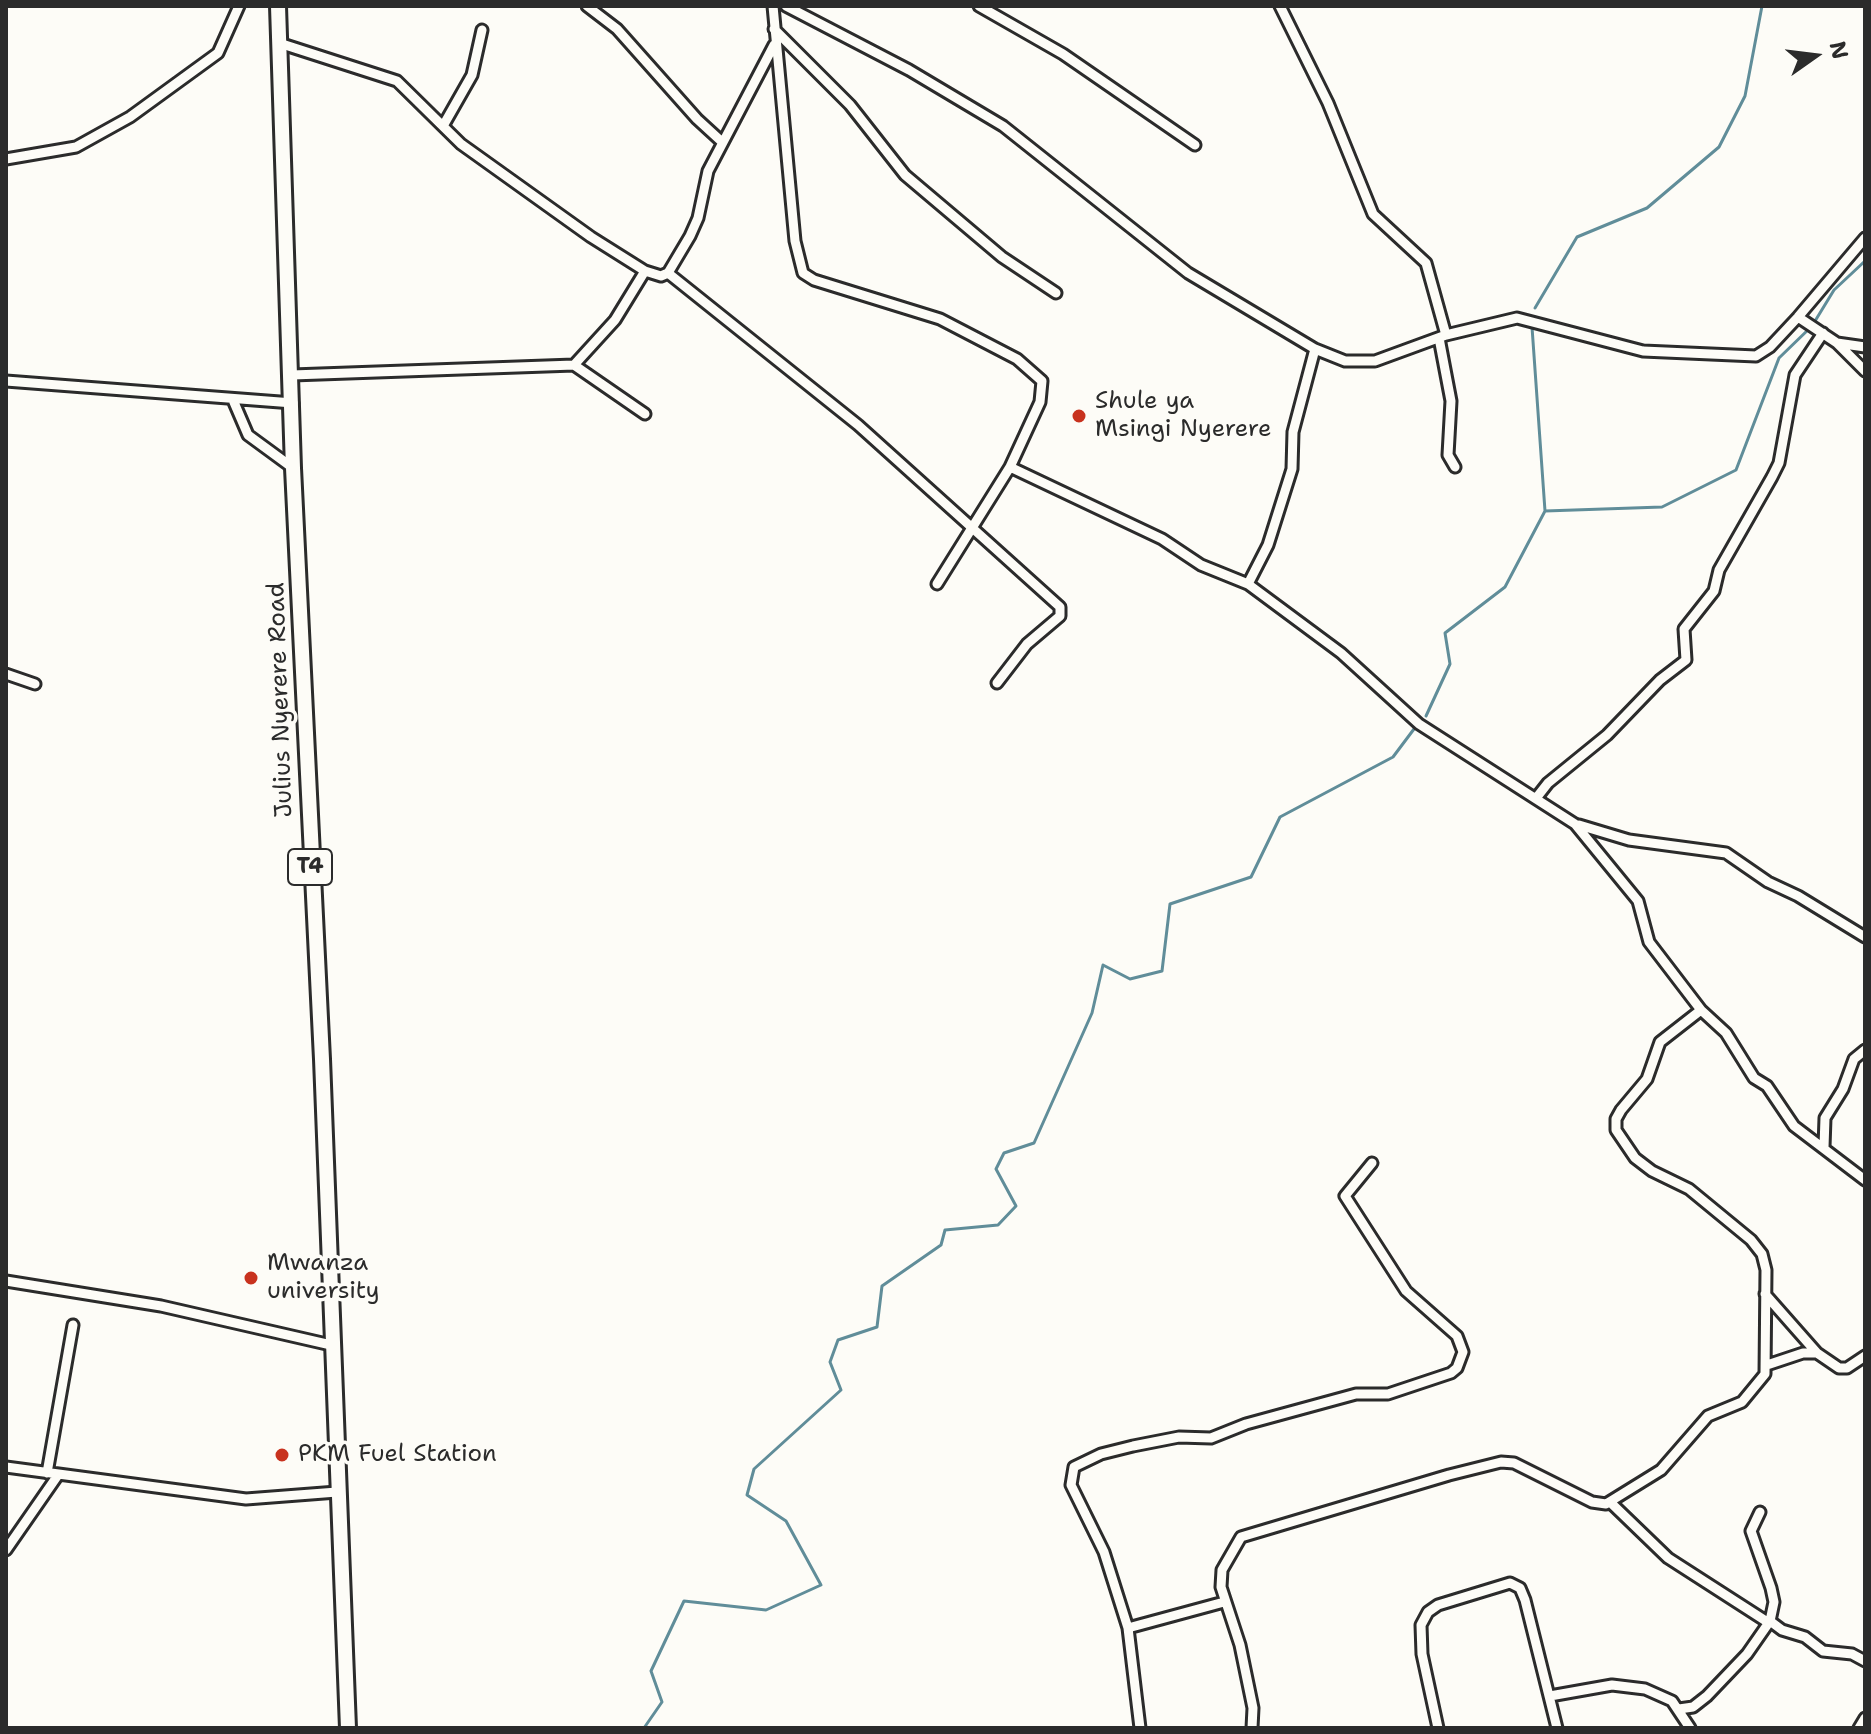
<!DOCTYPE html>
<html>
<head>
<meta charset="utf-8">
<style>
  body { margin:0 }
  #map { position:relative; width:1871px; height:1734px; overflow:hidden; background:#fdfcf7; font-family:"Shantell Sans",sans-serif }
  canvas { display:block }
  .frame { position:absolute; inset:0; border:8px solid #2b2b2b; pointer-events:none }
  .north { position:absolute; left:1775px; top:16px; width:80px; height:80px; -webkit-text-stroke:6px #fdfcf7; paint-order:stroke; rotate:76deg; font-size:22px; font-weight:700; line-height:32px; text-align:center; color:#2b2b2b }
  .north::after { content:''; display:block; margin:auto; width:28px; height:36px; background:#2b2b2b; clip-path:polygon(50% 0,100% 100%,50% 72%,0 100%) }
</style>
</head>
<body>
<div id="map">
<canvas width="1871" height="1734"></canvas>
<div class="frame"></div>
<div class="north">N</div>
</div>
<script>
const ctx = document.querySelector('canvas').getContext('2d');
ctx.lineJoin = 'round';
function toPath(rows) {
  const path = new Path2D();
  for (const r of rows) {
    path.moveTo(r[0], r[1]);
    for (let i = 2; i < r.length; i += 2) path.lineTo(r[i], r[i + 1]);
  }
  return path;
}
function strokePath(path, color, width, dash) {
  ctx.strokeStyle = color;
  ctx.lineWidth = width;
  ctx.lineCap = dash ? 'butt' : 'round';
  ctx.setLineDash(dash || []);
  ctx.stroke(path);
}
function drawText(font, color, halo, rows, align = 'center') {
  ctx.font = font + ' "Shantell Sans",sans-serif';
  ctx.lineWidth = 7;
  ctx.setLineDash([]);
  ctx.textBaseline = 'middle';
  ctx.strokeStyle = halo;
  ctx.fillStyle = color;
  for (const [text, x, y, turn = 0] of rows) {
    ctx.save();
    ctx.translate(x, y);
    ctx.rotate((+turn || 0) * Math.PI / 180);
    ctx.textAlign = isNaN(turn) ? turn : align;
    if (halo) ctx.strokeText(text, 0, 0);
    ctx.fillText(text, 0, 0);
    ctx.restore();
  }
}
strokePath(toPath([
  [1535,308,1577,237,1647,208,1719,147,1745,96,1762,6],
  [1532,327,1545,511],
  [1426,716,1450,664,1445,633,1505,587,1545,511,1662,507,1736,470,1779,358,1812,326,1834,290,1865,261],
  [644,1728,662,1702,651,1671,684,1601,766,1610,821,1585,786,1521,747,1495,754,1469,841,1390,830,1362,838,1340,877,1327,882,1286,941,1245,945,1230,998,1225,1016,1206,996,1169,1004,1153,1034,1143,1092,1013,1103,965,1130,979,1162,971,1170,904,1251,877,1280,817,1393,757,1414,729]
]), '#608d99', 3);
const minor = toPath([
  [587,6,617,29,697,119,721,141],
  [773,6,795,241,803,273,814,280,940,319,1017,359,1042,381,1040,402,1010,467,937,584],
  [786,6,909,70,1003,126,1188,273,1315,349,1345,361,1375,361,1446,335,1517,318,1643,351,1756,356,1770,347,1798,317,1865,238],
  [979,6,1063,54,1195,145],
  [1280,6,1328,103,1373,214,1426,263,1446,335],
  [774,29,850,105,905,175,1002,257,1056,293],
  [279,43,397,81,461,144,591,237,645,271,661,276,668,273,690,236,698,218,708,171,774,45],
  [443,126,472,75,482,30],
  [6,159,76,147,130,117,218,53,239,6],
  [668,273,858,425,1060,607,1060,616,1027,644,997,683],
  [1798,317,1837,343,1865,371],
  [1439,338,1451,401,1448,455,1455,467],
  [1837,343,1865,347],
  [574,365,645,414],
  [292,375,574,365,615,320,645,271],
  [6,381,293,403],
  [233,400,248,435,293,468],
  [1010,467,1162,539,1201,565,1248,584,1341,653,1419,724,1575,824,1638,901,1649,942,1701,1010,1726,1033,1754,1078,1767,1086,1794,1126,1865,1180],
  [1248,584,1268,545,1292,469,1293,432,1315,349],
  [6,674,35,684],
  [1537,797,1548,783,1607,735,1660,680,1686,660,1684,629,1714,591,1719,570,1772,477,1779,463,1795,375,1823,333],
  [1579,825,1629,840,1726,853,1768,882,1798,896,1865,937],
  [1824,1147,1825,1118,1843,1089,1854,1059,1865,1050],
  [6,1281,161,1306,331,1345],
  [1765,1294,1817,1353],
  [1767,1365,1803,1353,1817,1353,1839,1368,1847,1368,1865,1356],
  [6,1467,246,1499,337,1492],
  [47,1473,73,1325],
  [1610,1502,1668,1558,1769,1623],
  [6,1550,58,1475],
  [1770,1621,1782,1630,1805,1637,1823,1651,1852,1654,1865,1661],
  [1128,1628,1224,1602],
  [1550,1696,1612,1685,1645,1689,1672,1701,1690,1728],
  [1679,1709,1693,1707,1707,1696,1747,1654,1770,1621,1774,1602,1771,1588,1751,1531,1760,1512],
  [1140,1728,1128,1628,1104,1552,1071,1485,1074,1467,1101,1454,1133,1446,1179,1437,1211,1438,1246,1424,1356,1394,1388,1394,1451,1373,1457,1368,1463,1352,1457,1336,1406,1291,1345,1196,1372,1163],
  [1252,1728,1253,1708,1240,1645,1221,1587,1222,1570,1241,1537,1449,1475,1501,1462,1514,1463,1592,1502,1606,1504,1661,1470,1708,1416,1742,1402,1765,1374,1766,1270,1762,1254,1751,1240,1689,1189,1652,1171,1635,1158,1616,1130,1616,1119,1621,1110,1647,1079,1660,1042,1701,1010],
  [1438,1728,1422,1654,1421,1625,1428,1612,1438,1605,1510,1583,1520,1588,1525,1600,1557,1728],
  [1859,1728,1865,1718]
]);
const trunk = toPath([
  [278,6,293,468,322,1059,348,1728]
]);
strokePath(minor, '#2b2b2b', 15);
strokePath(trunk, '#2b2b2b', 20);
strokePath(minor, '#fdfcf7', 9);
strokePath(trunk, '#fdfcf7', 14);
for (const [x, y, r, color] of [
  [1079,416,8,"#c8321e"],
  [251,1278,8,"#c8321e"],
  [282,1455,8,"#c8321e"]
]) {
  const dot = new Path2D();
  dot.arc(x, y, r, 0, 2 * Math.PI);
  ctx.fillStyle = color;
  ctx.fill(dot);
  strokePath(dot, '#fdfcf7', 3);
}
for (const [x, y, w] of [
  [310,867,44]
]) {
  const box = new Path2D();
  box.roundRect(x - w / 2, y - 18, w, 36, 6);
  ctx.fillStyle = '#fdfcf7';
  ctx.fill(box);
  strokePath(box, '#2b2b2b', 2);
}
drawText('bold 22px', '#2b2b2b', null, [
  ["T4",310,867]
]);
drawText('24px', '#2b2b2b', '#fdfcf7', [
  ["Shule ya",1095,402],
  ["Msingi Nyerere",1095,430],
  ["Mwanza",267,1264],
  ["university",267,1292],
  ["PKM Fuel Station",298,1455]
], 'left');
drawText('24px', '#2b2b2b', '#fdfcf7', [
  ["Julius Nyerere Road",281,700,-92]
]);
</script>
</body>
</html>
